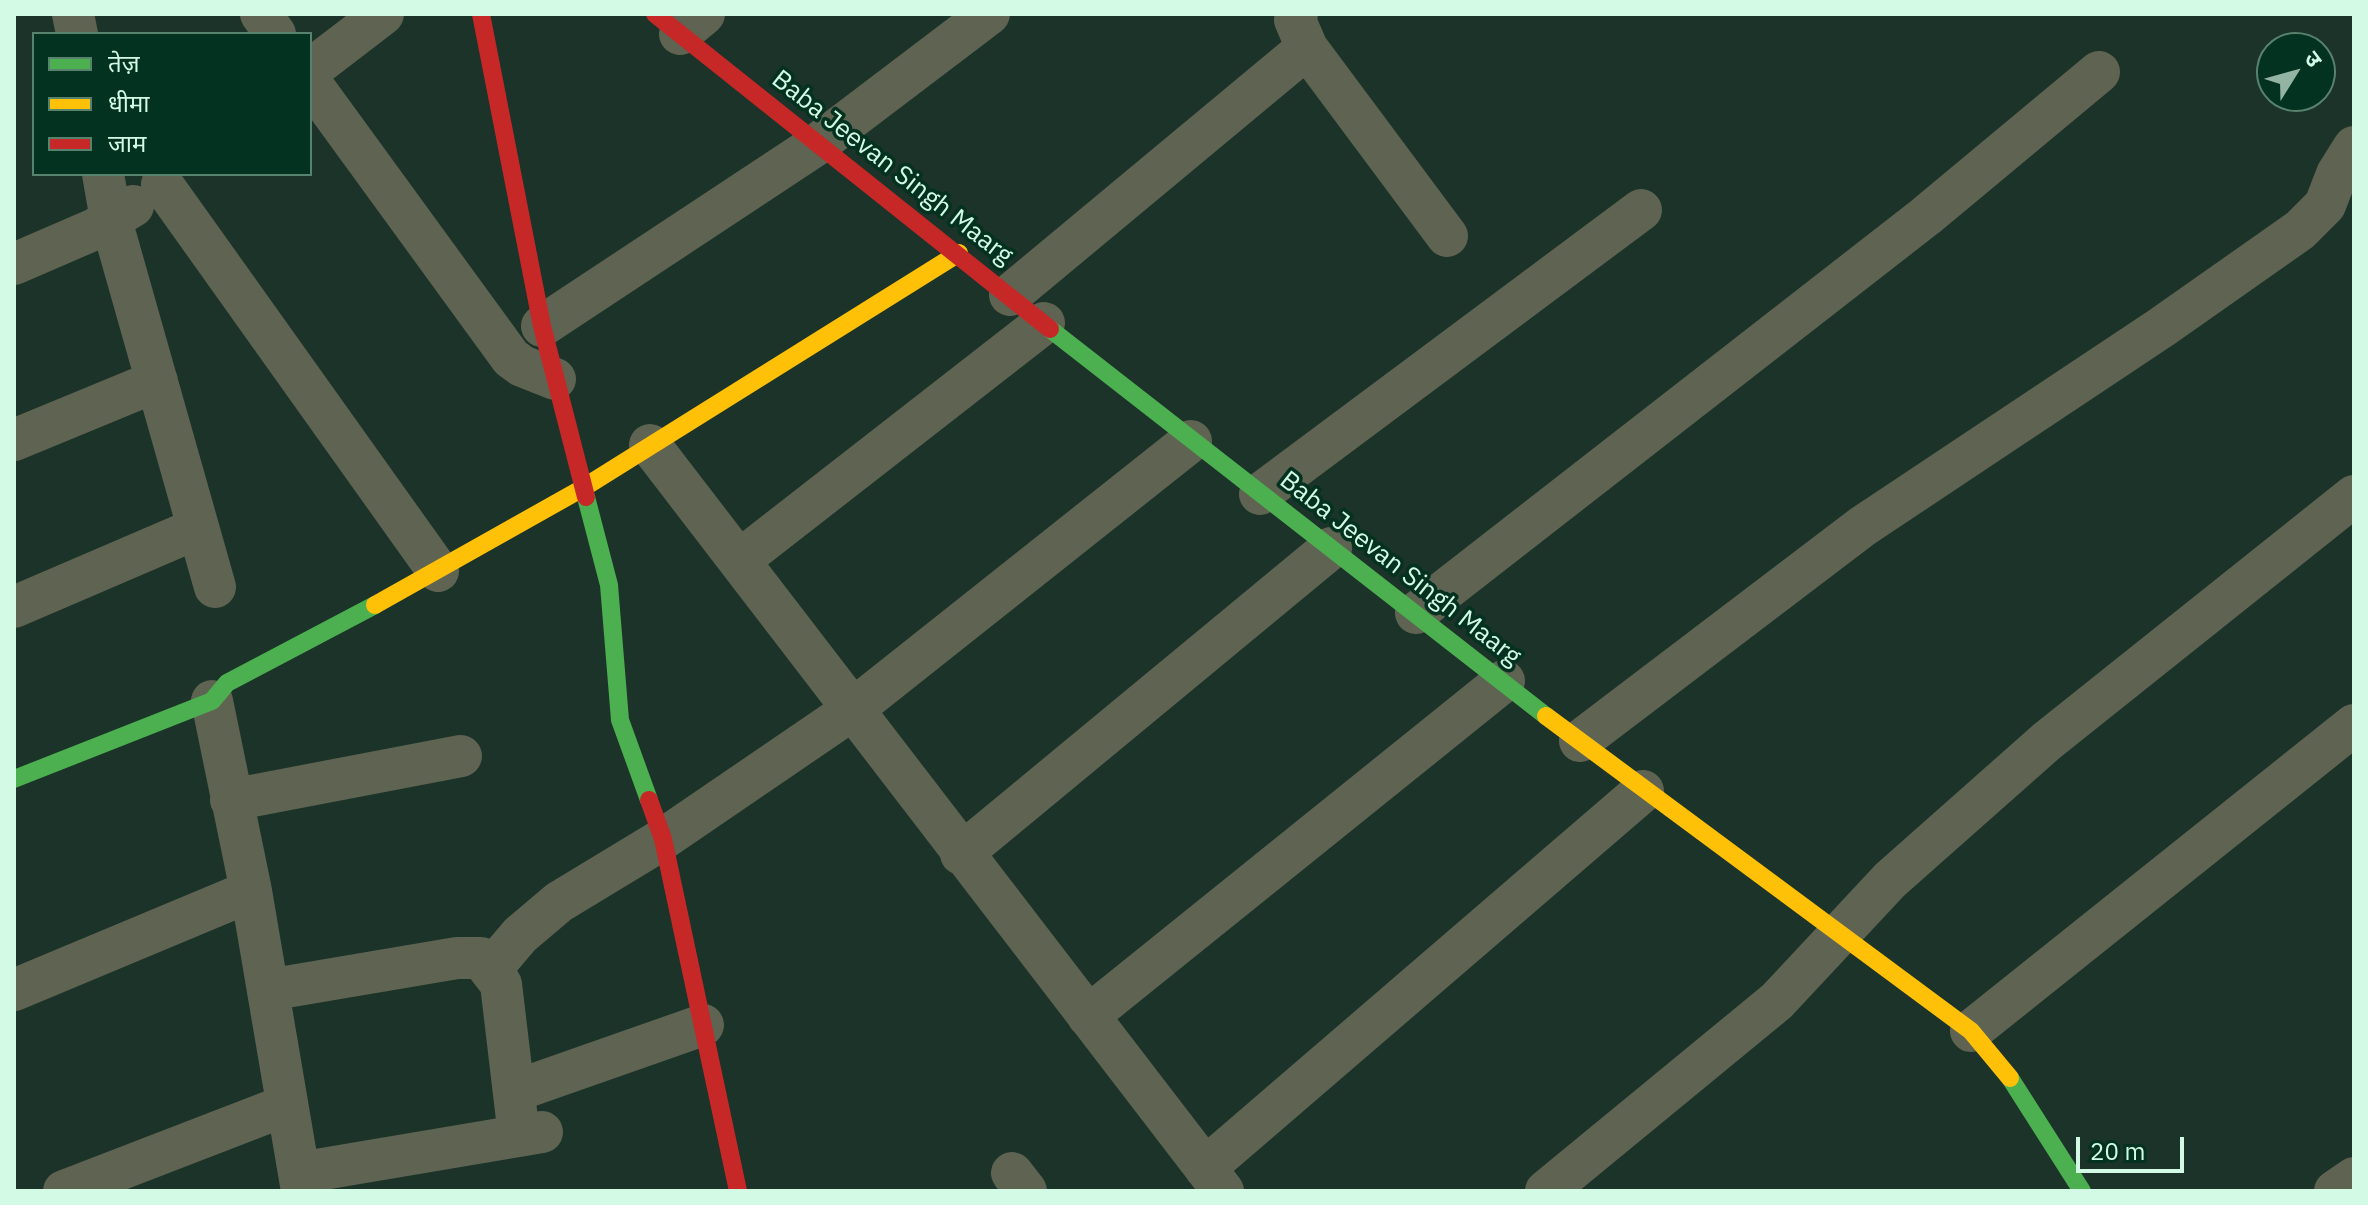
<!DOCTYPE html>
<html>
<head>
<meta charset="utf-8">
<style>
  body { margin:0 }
  #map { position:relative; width:2368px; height:1205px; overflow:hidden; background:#1b3328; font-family:"IBM Plex Sans","Noto Sans Devanagari",sans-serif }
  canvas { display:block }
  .frame { position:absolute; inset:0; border:16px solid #d3fae4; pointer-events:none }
  .legend { position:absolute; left:32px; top:32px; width:280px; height:144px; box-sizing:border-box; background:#043220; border:2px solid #57826e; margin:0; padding:10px 14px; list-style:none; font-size:24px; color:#d3fae4 }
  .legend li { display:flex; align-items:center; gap:16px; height:40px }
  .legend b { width:40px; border:2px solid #57826e }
  .north { position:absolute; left:2256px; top:32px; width:80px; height:80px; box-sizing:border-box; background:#043220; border:2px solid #57826e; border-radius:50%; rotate:53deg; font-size:22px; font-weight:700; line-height:32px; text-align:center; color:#d3fae4 }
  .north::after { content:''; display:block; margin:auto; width:28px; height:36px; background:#93b4a2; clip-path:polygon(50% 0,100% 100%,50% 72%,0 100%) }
  .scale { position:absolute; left:2076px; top:1137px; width:108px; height:36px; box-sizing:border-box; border:4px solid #d3fae4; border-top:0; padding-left:10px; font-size:24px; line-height:28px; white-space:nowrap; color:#d3fae4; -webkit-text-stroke:6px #043220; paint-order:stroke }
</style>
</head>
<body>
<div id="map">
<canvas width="2368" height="1205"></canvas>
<div class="frame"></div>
<ul class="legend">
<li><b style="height:10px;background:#4caf50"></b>तेज़</li>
<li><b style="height:10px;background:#ffc107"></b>धीमा</li>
<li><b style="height:10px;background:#c62828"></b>जाम</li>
</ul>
<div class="north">उ</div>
<div class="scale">20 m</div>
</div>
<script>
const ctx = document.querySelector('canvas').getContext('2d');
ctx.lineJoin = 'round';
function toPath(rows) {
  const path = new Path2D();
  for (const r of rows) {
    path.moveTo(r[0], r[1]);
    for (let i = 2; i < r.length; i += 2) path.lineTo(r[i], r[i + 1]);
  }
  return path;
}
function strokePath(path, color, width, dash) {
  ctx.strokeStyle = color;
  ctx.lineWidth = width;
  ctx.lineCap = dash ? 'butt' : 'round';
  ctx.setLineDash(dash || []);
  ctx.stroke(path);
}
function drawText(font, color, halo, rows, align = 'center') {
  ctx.font = font + ' "IBM Plex Sans",sans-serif';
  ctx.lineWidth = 7;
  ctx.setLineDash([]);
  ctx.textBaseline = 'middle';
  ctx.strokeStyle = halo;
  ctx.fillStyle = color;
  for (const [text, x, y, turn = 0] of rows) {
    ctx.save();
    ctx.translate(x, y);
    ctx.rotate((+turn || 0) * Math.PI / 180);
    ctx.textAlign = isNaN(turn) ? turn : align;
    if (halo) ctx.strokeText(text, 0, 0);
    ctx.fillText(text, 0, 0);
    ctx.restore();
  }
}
strokePath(toPath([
  [73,14,77,34],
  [261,14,275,34],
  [680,34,704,14],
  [1307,48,1447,236],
  [310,70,383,14],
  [310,82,511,358,522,366,555,379],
  [103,174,111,220,215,587],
  [162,184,438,571],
  [14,264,95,229,133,206],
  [1010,295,1307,48,1295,20,1297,14],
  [542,326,819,143,989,14],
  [14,440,157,381],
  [650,445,1223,1191],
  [1260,494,1641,210],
  [741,559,1044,323],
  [14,607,198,528],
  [1416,613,1926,216,2099,72],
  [212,701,251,891,302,1191],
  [1580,741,1863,526,2162,327,2300,230,2325,205,2337,174,2354,147],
  [231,800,461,756],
  [961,854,1331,548],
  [492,968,520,935,559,902,663,839,852,710,1191,441],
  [14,990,251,891],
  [268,990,457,958,481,958,501,984,519,1136],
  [1088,1016,1504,681],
  [1971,1031,2354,725],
  [515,1091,703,1025],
  [1205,1168,1643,791],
  [299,1173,542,1132],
  [1012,1173,1026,1191],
  [64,1191,287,1105],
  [1546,1191,1777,1001,1890,880,2047,741,2354,496],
  [2335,1191,2354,1178]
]), '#5e6352', 42);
strokePath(toPath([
  [1050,329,1546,716],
  [586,497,609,585,620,720,649,800],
  [14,779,212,701,227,683,375,605],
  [2010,1078,2082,1191]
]), '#4caf50', 18);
strokePath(toPath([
  [375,605,583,488,959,253],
  [1546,716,1971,1031,2010,1078]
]), '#ffc107', 18);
strokePath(toPath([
  [481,14,542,326,586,497],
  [655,14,1050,329],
  [649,800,663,839,738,1191]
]), '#c62828', 18);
drawText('26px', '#d3fae4', '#043220', [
  ["Baba Jeevan Singh Maarg",892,168,38],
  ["Baba Jeevan Singh Maarg",1400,569,38]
]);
</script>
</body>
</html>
